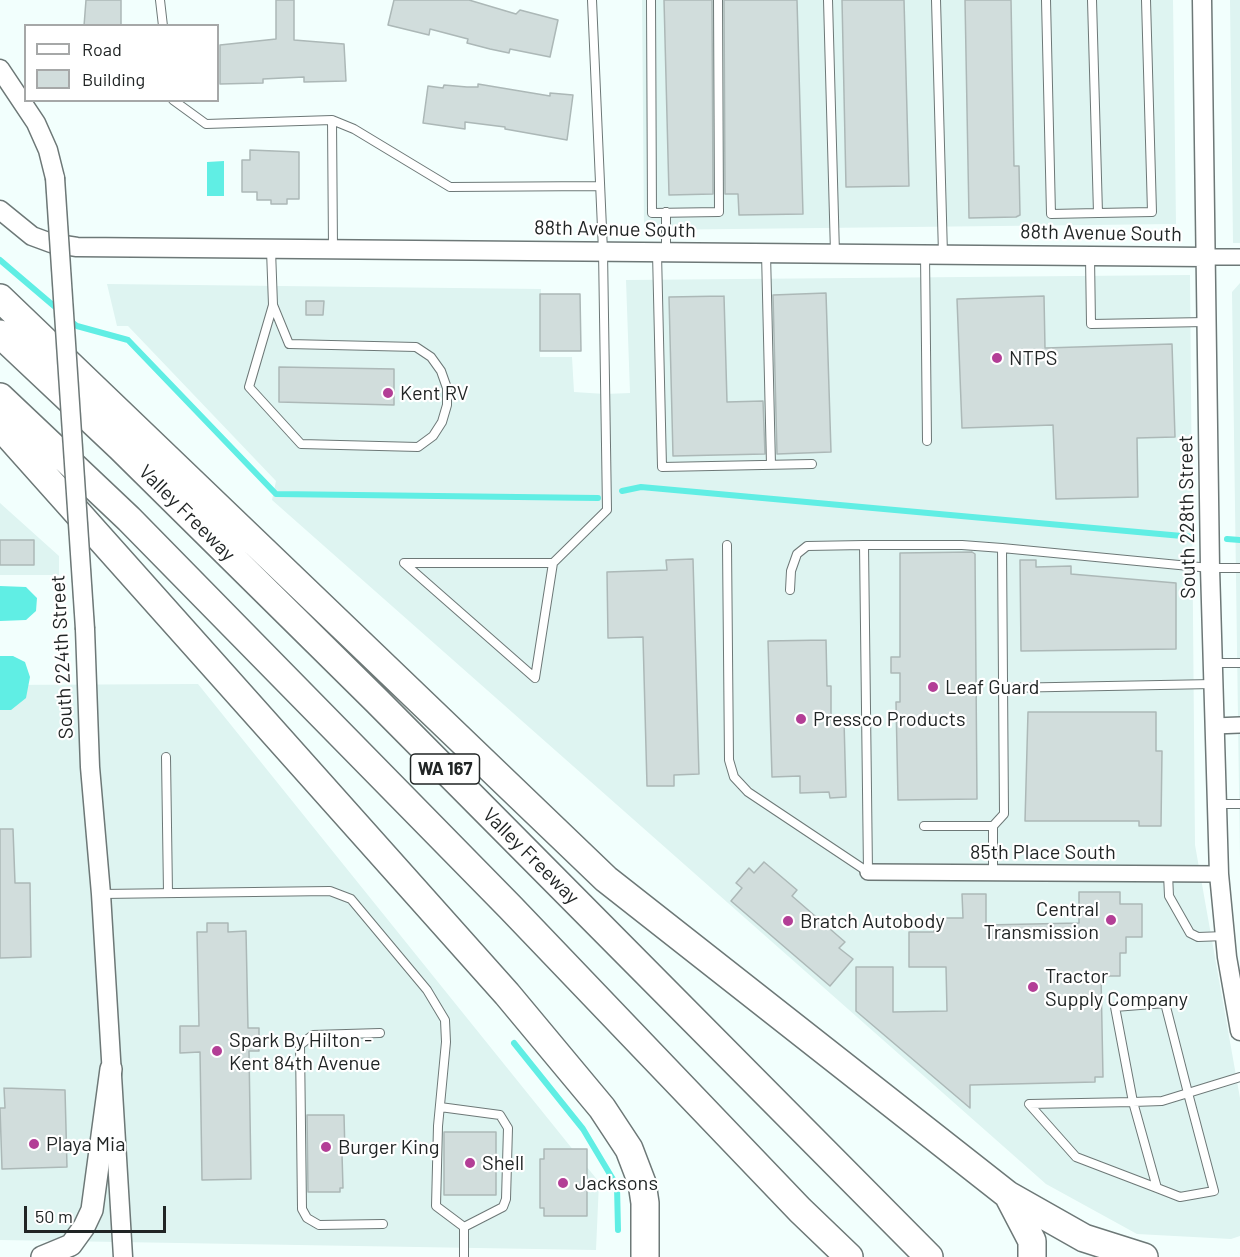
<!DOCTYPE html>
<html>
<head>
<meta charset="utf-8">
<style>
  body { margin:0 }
  #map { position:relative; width:1240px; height:1257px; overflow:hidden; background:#f2fffd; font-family:Barlow,sans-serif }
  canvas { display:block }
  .legend { position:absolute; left:24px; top:24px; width:195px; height:78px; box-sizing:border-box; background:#fff; border:2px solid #a6a8a8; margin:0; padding:8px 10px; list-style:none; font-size:18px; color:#212525 }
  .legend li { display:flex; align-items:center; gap:12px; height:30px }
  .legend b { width:30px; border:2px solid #a6a8a8 }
  .scale { position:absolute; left:24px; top:1206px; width:142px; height:27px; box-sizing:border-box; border:3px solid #212525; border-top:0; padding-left:8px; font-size:18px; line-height:21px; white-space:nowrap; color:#212525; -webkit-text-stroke:4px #fff; paint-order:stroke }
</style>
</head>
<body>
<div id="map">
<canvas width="1240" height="1257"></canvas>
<ul class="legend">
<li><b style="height:8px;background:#fff"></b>Road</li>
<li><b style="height:16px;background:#d1dddc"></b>Building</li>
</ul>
<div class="scale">50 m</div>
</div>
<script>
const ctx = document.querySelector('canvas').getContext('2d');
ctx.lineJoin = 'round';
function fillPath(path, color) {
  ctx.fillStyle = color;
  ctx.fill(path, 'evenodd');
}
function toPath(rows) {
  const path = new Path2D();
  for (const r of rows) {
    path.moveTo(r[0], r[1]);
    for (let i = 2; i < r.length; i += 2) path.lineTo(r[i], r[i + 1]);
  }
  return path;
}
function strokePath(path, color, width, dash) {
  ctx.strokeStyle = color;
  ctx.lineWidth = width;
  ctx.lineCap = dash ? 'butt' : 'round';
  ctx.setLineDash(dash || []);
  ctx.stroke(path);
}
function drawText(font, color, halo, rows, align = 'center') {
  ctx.font = font + ' Barlow,sans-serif';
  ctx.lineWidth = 4.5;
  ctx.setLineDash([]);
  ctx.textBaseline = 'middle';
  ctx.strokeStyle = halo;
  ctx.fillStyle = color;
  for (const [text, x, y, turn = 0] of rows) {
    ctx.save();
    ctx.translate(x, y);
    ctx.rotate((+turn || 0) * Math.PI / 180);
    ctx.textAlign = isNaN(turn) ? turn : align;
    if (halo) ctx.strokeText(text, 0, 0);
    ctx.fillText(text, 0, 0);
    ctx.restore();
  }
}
fillPath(toPath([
  [642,0,1173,0,1176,224,644,230],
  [1230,0,1240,0,1240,243,1233,243],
  [1190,275,1195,845,1240,1098,1240,1236,1231,1239,1137,1234,1046,1184,272,500,276,481,128,326,117,326,107,284,541,289,540,357,572,357,574,392,605,394,630,393,626,280],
  [1240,283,1240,861,1232,292],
  [0,503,59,556,59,575,0,575],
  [198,684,599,1182,596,1250,0,1240,0,685]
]), '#def4f1');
fillPath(toPath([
  [224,161,224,196,207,196,207,162],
  [0,586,26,587,37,598,36,611,26,620,0,621],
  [0,656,13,656,25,662,30,677,26,698,11,710,0,710]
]), '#60eee4');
strokePath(toPath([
  [0,260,61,312],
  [68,319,77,326,128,340,276,494,598,498],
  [622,491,641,487,1193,537],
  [1227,539,1240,540],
  [514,1043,583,1129,617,1186,618,1230]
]), '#60eee4', 6);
const building = toPath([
  [86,0,121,0,121,26,84,26,86,0],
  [276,0,294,0,294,40,344,44,346,81,304,82,304,77,263,79,263,83,220,84,220,45,276,39,276,0],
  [394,0,469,0,516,14,520,10,558,20,550,57,510,49,509,53,490,49,467,43,468,39,430,29,429,35,388,25,394,0],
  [664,0,712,0,713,194,669,195,664,0],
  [724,0,797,0,803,214,739,215,738,194,725,194,724,0],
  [842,0,904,0,909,186,846,187,842,0],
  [965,0,1011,0,1014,166,1019,166,1020,215,1016,217,969,218,965,0],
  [478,84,550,96,550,93,573,95,567,140,505,129,505,127,465,122,465,129,423,123,428,86,443,88,444,85,467,87,478,87,478,84],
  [250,150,299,152,299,199,287,199,287,204,271,204,271,200,257,200,257,192,242,192,242,160,250,160,250,150],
  [826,293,831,452,777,454,773,295,826,293],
  [540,294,580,294,581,351,540,351,540,294],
  [724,296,727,402,763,401,765,454,673,456,669,297,724,296],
  [1044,296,1045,348,1172,344,1175,437,1137,438,1138,497,1056,499,1053,425,962,428,957,299,1044,296],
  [306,301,324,301,323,315,306,315,306,301],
  [279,367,394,369,394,405,279,402,279,367],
  [0,540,34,540,34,565,0,565,0,540],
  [972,552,975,554,977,799,898,800,896,702,900,702,900,673,891,673,891,657,900,657,900,553,972,552],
  [693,559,699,774,674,775,674,786,647,786,643,637,608,638,607,572,667,570,666,560,693,559],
  [1020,560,1036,560,1036,567,1071,566,1071,574,1176,583,1176,649,1021,651,1020,560],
  [826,640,827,686,831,686,831,720,844,720,846,797,830,798,829,792,800,793,800,776,772,777,768,641,826,640],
  [1028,712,1156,712,1156,751,1162,751,1161,826,1139,826,1139,821,1025,821,1028,712],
  [0,829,13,829,15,883,30,883,31,957,0,958,0,829],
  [764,862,797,890,792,896,845,942,839,948,853,959,830,986,731,901,742,888,736,883,749,868,754,873,764,862],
  [1079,892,1120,892,1120,904,1142,904,1142,937,1126,937,1126,953,1120,953,1120,976,1101,976,1103,1077,1095,1077,1095,1082,970,1085,970,1108,856,1011,856,967,893,967,893,1012,947,1011,946,967,909,967,909,932,934,932,934,918,963,918,962,894,986,894,986,925,1079,923,1079,892],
  [207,923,228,923,228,932,246,931,248,1028,259,1028,259,1051,249,1051,251,1179,202,1180,200,1052,180,1053,180,1026,199,1026,197,932,207,932,207,923],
  [4,1088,65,1090,67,1167,2,1169,0,1108,5,1108,4,1088],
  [307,1115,344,1115,345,1154,342,1154,343,1188,340,1188,340,1192,308,1192,307,1115],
  [444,1132,496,1132,496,1195,444,1195,444,1132],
  [544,1149,587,1149,587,1216,544,1216,544,1208,540,1208,540,1159,544,1159,544,1149]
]);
fillPath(building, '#d1dddc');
strokePath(building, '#acb8b7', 1.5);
const service = toPath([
  [160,0,163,26],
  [651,0,652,213,719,212,718,0],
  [828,0,835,253],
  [936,0,943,254],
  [1046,0,1051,214,1098,213,1092,0],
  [173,100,206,124,332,120,354,129,450,187,599,186],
  [332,120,333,249],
  [666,212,666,252],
  [1098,213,1152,212,1146,0],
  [271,250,273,305,249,387,301,444,418,447,433,436,442,422,447,405,447,388,441,371,431,357,416,347,289,344,273,305],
  [657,253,662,467,812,464],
  [766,253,771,465],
  [925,254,927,441],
  [1090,257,1091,324,1206,322],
  [727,545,729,760,734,777,748,792,868,872,864,545,962,545,1002,548],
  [553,563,404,563,535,678,553,563,607,510,603,251,592,0],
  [790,590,791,571,797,554,807,546,864,545],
  [1214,663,1240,663],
  [1003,688,1213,684],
  [166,757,168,893],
  [1218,804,1240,804],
  [924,826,993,826,993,873],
  [993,826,1004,814,1002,548,1210,568,1240,568],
  [1168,874,1169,896,1190,933,1198,937,1225,936],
  [102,894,330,891,351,899,427,990,445,1020,446,1042,438,1126,436,1206,464,1227,464,1257],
  [380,1033,313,1035,300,1045,302,1209,307,1218,319,1225,383,1224],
  [440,1107,500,1115,508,1128,506,1199,503,1207,464,1227],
  [1157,1188,1133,1102,1115,1007,1165,1003,1188,1093,1214,1191,1180,1197,1157,1188,1076,1157,1029,1104,1133,1102,1162,1101,1240,1077]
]);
const minor = toPath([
  [1204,257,1240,257],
  [1214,726,1240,725],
  [868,872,1219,874]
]);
const tertiary = toPath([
  [1202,0,1210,568,1219,874,1227,957,1240,1031],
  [0,69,36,123,48,150,55,178],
  [0,210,32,236,51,243,77,247,1204,257],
  [85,629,90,767,101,894,123,1257]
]);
const secondary = toPath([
  [42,1257,71,1245,84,1227,92,1210,111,1069]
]);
const motorway = toPath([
  [0,298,606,879,1008,1195,1084,1238,1144,1257],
  [0,334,120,447,377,701,929,1257],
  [0,397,129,519,510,907,800,1210,849,1257],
  [0,426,507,994,602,1108,629,1149,642,1183,645,1203,645,1257],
  [1008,1195,1032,1241,1032,1257]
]);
strokePath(service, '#6d7877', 10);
strokePath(minor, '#6d7877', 18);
strokePath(tertiary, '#6d7877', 21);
strokePath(secondary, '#6d7877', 24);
strokePath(motorway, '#6d7877', 30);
strokePath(service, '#fff', 8);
strokePath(minor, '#fff', 15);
strokePath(tertiary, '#fff', 18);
strokePath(secondary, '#fff', 21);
strokePath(motorway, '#fff', 27);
const tertiaryBridge = toPath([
  [55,178,85,629]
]);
strokePath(tertiaryBridge, '#6d7877', 21, []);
strokePath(tertiaryBridge, '#fff', 18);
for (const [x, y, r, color] of [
  [997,358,6,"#b33e96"],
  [388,393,6,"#b33e96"],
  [933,687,6,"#b33e96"],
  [801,719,6,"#b33e96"],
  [1111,920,6,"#b33e96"],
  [788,921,6,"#b33e96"],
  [1033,987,6,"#b33e96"],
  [217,1051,6,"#b33e96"],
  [34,1144,6,"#b33e96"],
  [326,1147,6,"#b33e96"],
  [470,1163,6,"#b33e96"],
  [563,1183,6,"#b33e96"]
]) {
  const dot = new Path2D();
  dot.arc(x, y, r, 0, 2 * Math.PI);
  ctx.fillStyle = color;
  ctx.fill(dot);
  strokePath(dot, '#fff', 2);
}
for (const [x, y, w] of [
  [445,769,69]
]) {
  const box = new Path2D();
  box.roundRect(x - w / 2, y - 15, w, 30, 4.5);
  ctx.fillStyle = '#fff';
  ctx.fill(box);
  strokePath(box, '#212525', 1.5);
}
drawText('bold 18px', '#212525', null, [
  ["WA 167",445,769]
]);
drawText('20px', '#212525', '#fff', [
  ["88th Avenue South",615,229,1],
  ["88th Avenue South",1101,233,1],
  ["Valley Freeway",187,513,45],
  ["South 228th Street",1187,517,-91],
  ["South 224th Street",62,657,-93],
  ["85th Place South",1043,852],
  ["Valley Freeway",531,856,45]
]);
drawText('20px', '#212525', '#fff', [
  ["NTPS",1009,358],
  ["Kent RV",400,393],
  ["Leaf Guard",945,687],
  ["Pressco Products",813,719],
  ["Central",1099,909,"right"],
  ["Transmission",1099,932,"right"],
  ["Bratch Autobody",800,921],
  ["Tractor",1045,976],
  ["Supply Company",1045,999],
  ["Spark By Hilton -",229,1040],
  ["Kent 84th Avenue",229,1063],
  ["Playa Mia",46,1144],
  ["Burger King",338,1147],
  ["Shell",482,1163],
  ["Jacksons",575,1183]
], 'left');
</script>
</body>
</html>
